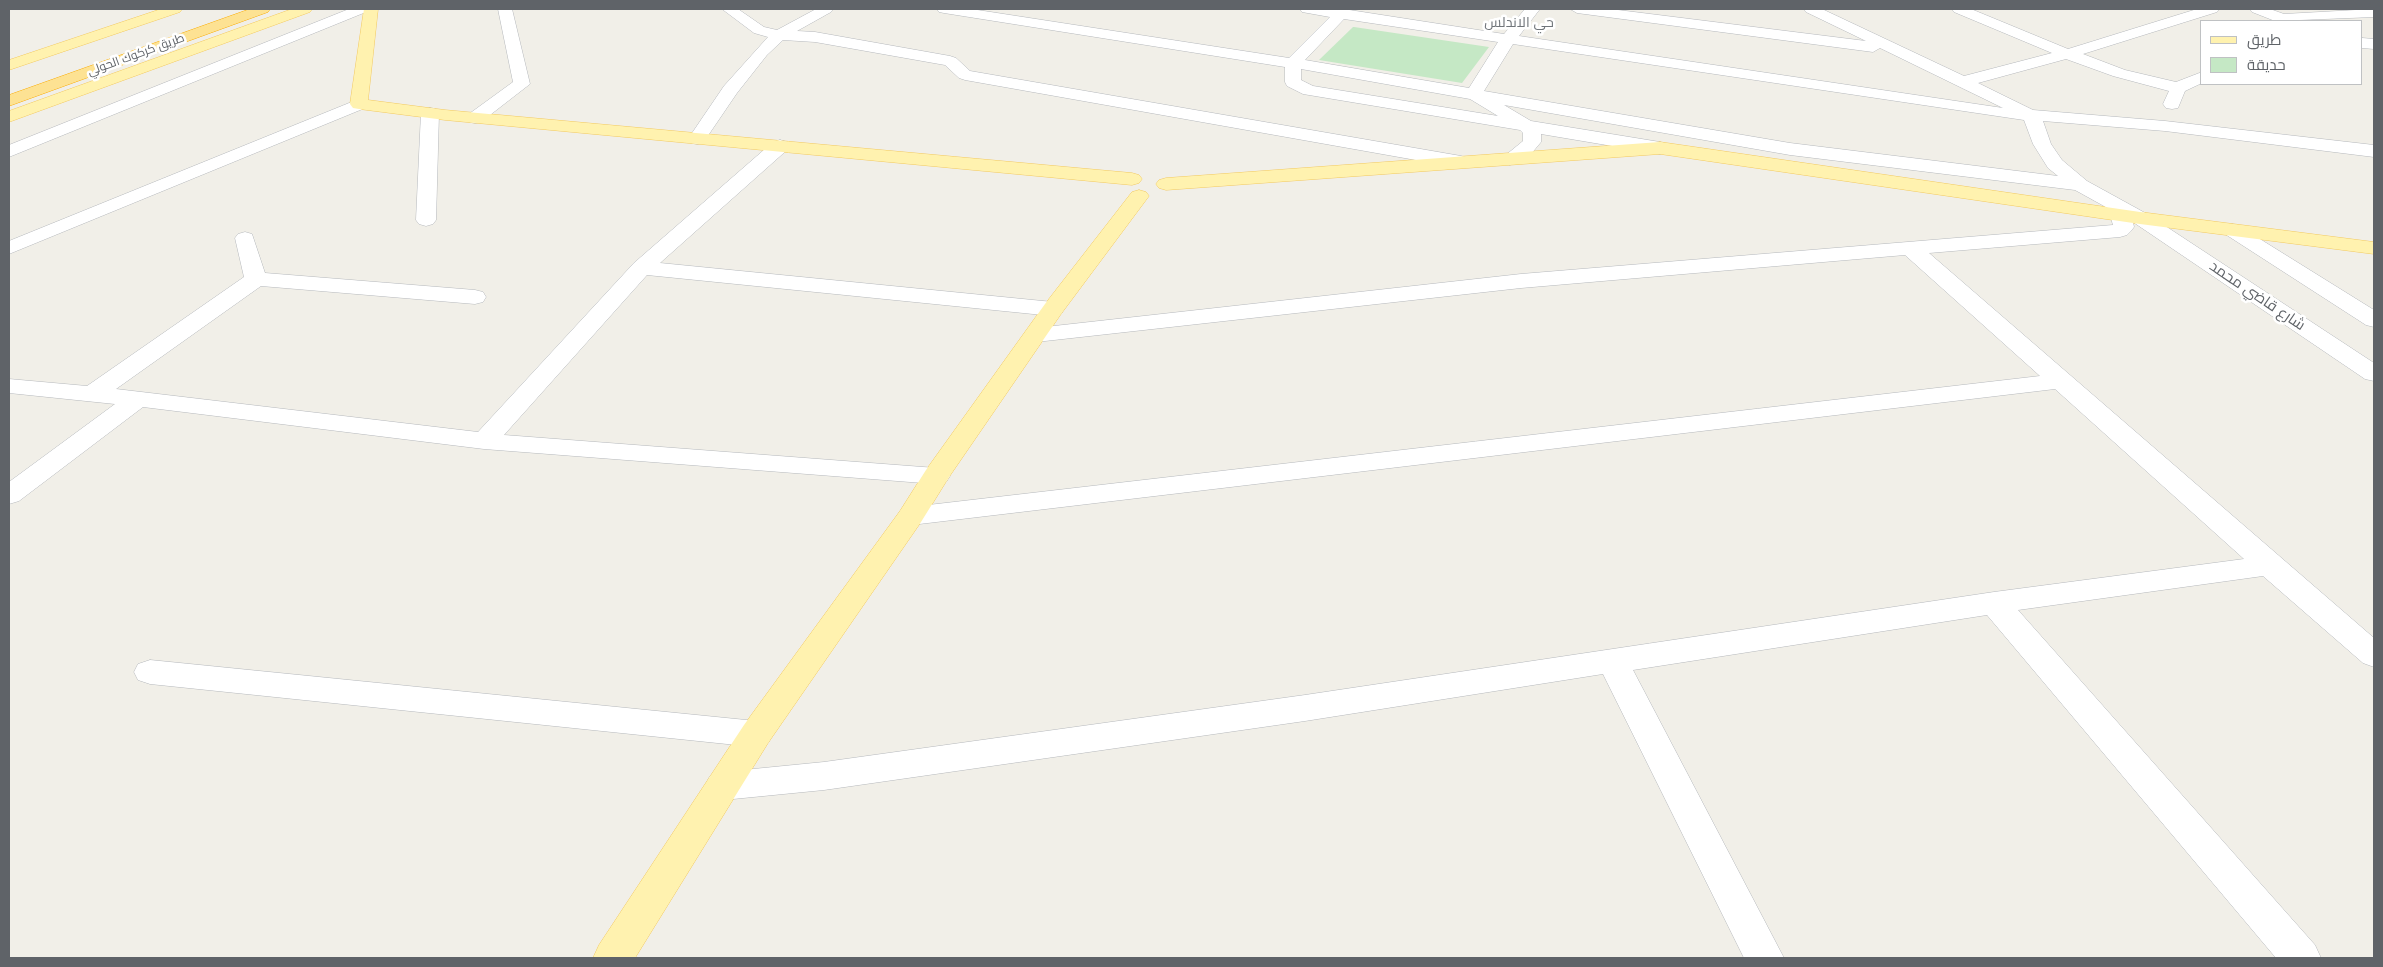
<!DOCTYPE html>
<html>
<head>
<meta charset="utf-8">
<style>
  body { margin:0 }
  #map { position:relative; width:2383px; height:967px; overflow:hidden; background:#f1efe8; font-family:Arial,Cairo,sans-serif }
  canvas { display:block }
  .frame { position:absolute; inset:0; border:10px solid #5f6368; pointer-events:none }
  .legend { position:absolute; left:2200px; top:20px; width:162px; height:65px; box-sizing:border-box; background:#fff; border:1px solid #bfc1c3; margin:0; padding:6px 9px; list-style:none; font-size:15px; color:#5f6368 }
  .legend li { display:flex; align-items:center; gap:10px; height:25px }
  .legend b { width:25px; border:1px solid #bfc1c3 }
</style>
</head>
<body>
<div id="map">
<canvas width="2383" height="967"></canvas>
<div class="frame"></div>
<ul class="legend">
<li><b style="height:6px;background:#fff2af"></b>طريق</li>
<li><b style="height:14px;background:#c5e8c5"></b>حديقة</li>
</ul>
</div>
<script>
const ctx = document.querySelector('canvas').getContext('2d');
ctx.lineJoin = 'round';
function fillPath(path, color) {
  ctx.fillStyle = color;
  ctx.fill(path, 'evenodd');
}
function toPath(rows) {
  const path = new Path2D();
  for (const r of rows) {
    path.moveTo(r[0], r[1]);
    for (let i = 2; i < r.length; i += 2) path.lineTo(r[i], r[i + 1]);
  }
  return path;
}
function strokePath(path, color, width, dash) {
  ctx.strokeStyle = color;
  ctx.lineWidth = width;
  ctx.lineCap = dash ? 'butt' : 'round';
  ctx.setLineDash(dash || []);
  ctx.stroke(path);
}
function drawText(font, color, halo, rows, align = 'center') {
  ctx.font = font + ' Arial,Cairo,sans-serif';
  ctx.lineWidth = 5;
  ctx.setLineDash([]);
  ctx.textBaseline = 'middle';
  ctx.strokeStyle = halo;
  ctx.fillStyle = color;
  for (const [text, x, y, turn = 0] of rows) {
    ctx.save();
    ctx.translate(x, y);
    ctx.rotate((+turn || 0) * Math.PI / 180);
    ctx.textAlign = isNaN(turn) ? turn : align;
    if (halo) ctx.strokeText(text, 0, 0);
    ctx.fillText(text, 0, 0);
    ctx.restore();
  }
}
fillPath(toPath([
  [1353,27,1354,27,1489,47,1462,83,1319,60]
]), '#c5e8c5');
const minor = toPath([
  [349,9,368,9,366,12,9,157,9,145,349,9],
  [498,9,512,9,530,84,481,122,475,123,469,122,466,118,469,114,513,82,498,9],
  [722,9,738,9,764,27,777,30,816,9,833,9,831,12,797,31,815,32,950,56,956,58,970,71,1461,156,1468,158,1470,162,1468,166,1461,168,965,80,959,78,945,65,815,42,783,40,767,55,737,93,703,143,697,144,691,143,688,139,724,86,768,37,754,33,722,9],
  [937,9,971,9,1289,58,1330,17,1302,12,1300,9,1343,9,1504,34,1525,9,1540,9,1519,36,2003,108,1880,48,1873,52,1577,13,1570,9,1610,9,1866,41,1806,12,1804,9,1822,9,1964,76,2052,53,1954,12,1952,9,1971,9,2068,49,2197,9,2219,9,2217,12,2083,54,2125,70,2176,82,2202,72,2202,83,2185,91,2178,108,2172,109,2166,108,2163,104,2169,91,2113,76,2066,59,1978,83,2033,110,2165,121,2374,145,2374,157,2165,131,2043,121,2051,144,2062,160,2087,181,2147,214,2374,363,2374,381,2365,379,2133,222,2134,227,2131,231,2127,235,2120,237,1929,253,2374,638,2374,667,2363,663,2263,576,2018,610,2315,945,2321,958,2276,958,1987,615,1633,670,1784,958,1744,958,1603,674,1305,721,824,790,723,800,710,796,705,786,710,776,723,772,824,762,1305,695,1994,592,2244,559,2055,389,911,525,901,522,897,516,901,510,911,507,2040,376,1905,255,1521,288,1036,342,1028,340,1024,335,1028,330,1036,328,1521,274,2113,225,2110,215,2113,211,2075,190,1790,155,1504,105,1531,121,1660,142,1667,144,1669,148,1667,152,1660,154,1541,134,1541,142,1531,154,1510,165,1503,163,1501,159,1523,141,1523,133,1520,130,1303,94,1287,86,1285,82,1285,67,944,13,939,12,937,9],
  [1344,19,1498,42,1469,88,1305,60,1344,19],
  [1513,44,2024,120,2033,144,2048,168,2058,176,1790,143,1484,91,1513,44],
  [1301,69,1470,99,1498,116,1313,86,1301,80,1301,69],
  [2250,9,2270,9,2284,14,2374,9,2374,17,2275,21,2252,12,2250,9],
  [2362,38,2374,39,2374,49,2362,48,2362,38],
  [359,99,365,100,368,104,365,108,9,254,9,241,359,99],
  [430,108,436,109,439,113,436,220,433,224,426,226,419,224,416,220,421,113,424,109,430,108],
  [780,140,787,142,789,146,787,150,660,263,1053,302,1061,304,1064,309,1061,314,1053,316,647,275,504,435,936,468,946,470,950,476,946,482,936,484,484,449,143,407,19,501,9,504,9,482,115,404,9,393,9,379,87,386,244,277,235,238,238,234,245,232,252,234,265,273,475,290,483,292,486,297,483,302,475,304,261,286,116,389,478,432,634,263,773,142,780,140],
  [2232,224,2239,226,2374,310,2374,327,2366,325,2225,234,2222,230,2225,226,2232,224],
  [150,660,756,721,768,725,773,734,768,743,756,747,150,684,138,680,134,672,138,664,150,660]
]);
const major = toPath([
  [161,9,182,9,180,12,9,70,9,60,161,9],
  [292,9,312,9,310,12,9,122,9,111,292,9],
  [364,9,378,9,368,100,445,110,1132,173,1139,175,1142,179,1139,183,1132,185,445,120,359,109,353,108,350,104,364,9],
  [1660,142,2140,212,2374,242,2374,254,2140,224,1660,154,1166,190,1159,188,1156,184,1159,180,1166,178,1660,142],
  [1139,190,1146,192,1149,196,1061,314,949,477,921,522,768,743,635,958,593,958,599,945,744,725,900,511,926,470,1045,304,1132,192,1139,190]
]);
const highway = toPath([
  [250,9,270,9,268,12,9,106,9,95,250,9]
]);
strokePath(minor, '#b5b8bc', 1);
strokePath(major, '#f2c960', 1);
strokePath(highway, '#f9ab00', 1);
fillPath(minor, '#fff');
fillPath(major, '#fff2af');
fillPath(highway, '#fde293');
drawText('12px', '#5f6368', '#fff', [
  ["طريق كركوك الحولي",136,55,-20]
]);
drawText('14px', '#70757a', '#fff', [
  ["حي الاندلس",1519,23]
]);
drawText('15px', '#5f6368', '#fff', [
  ["شارع قاضي محمد",2257,296,34]
]);
</script>
</body>
</html>
